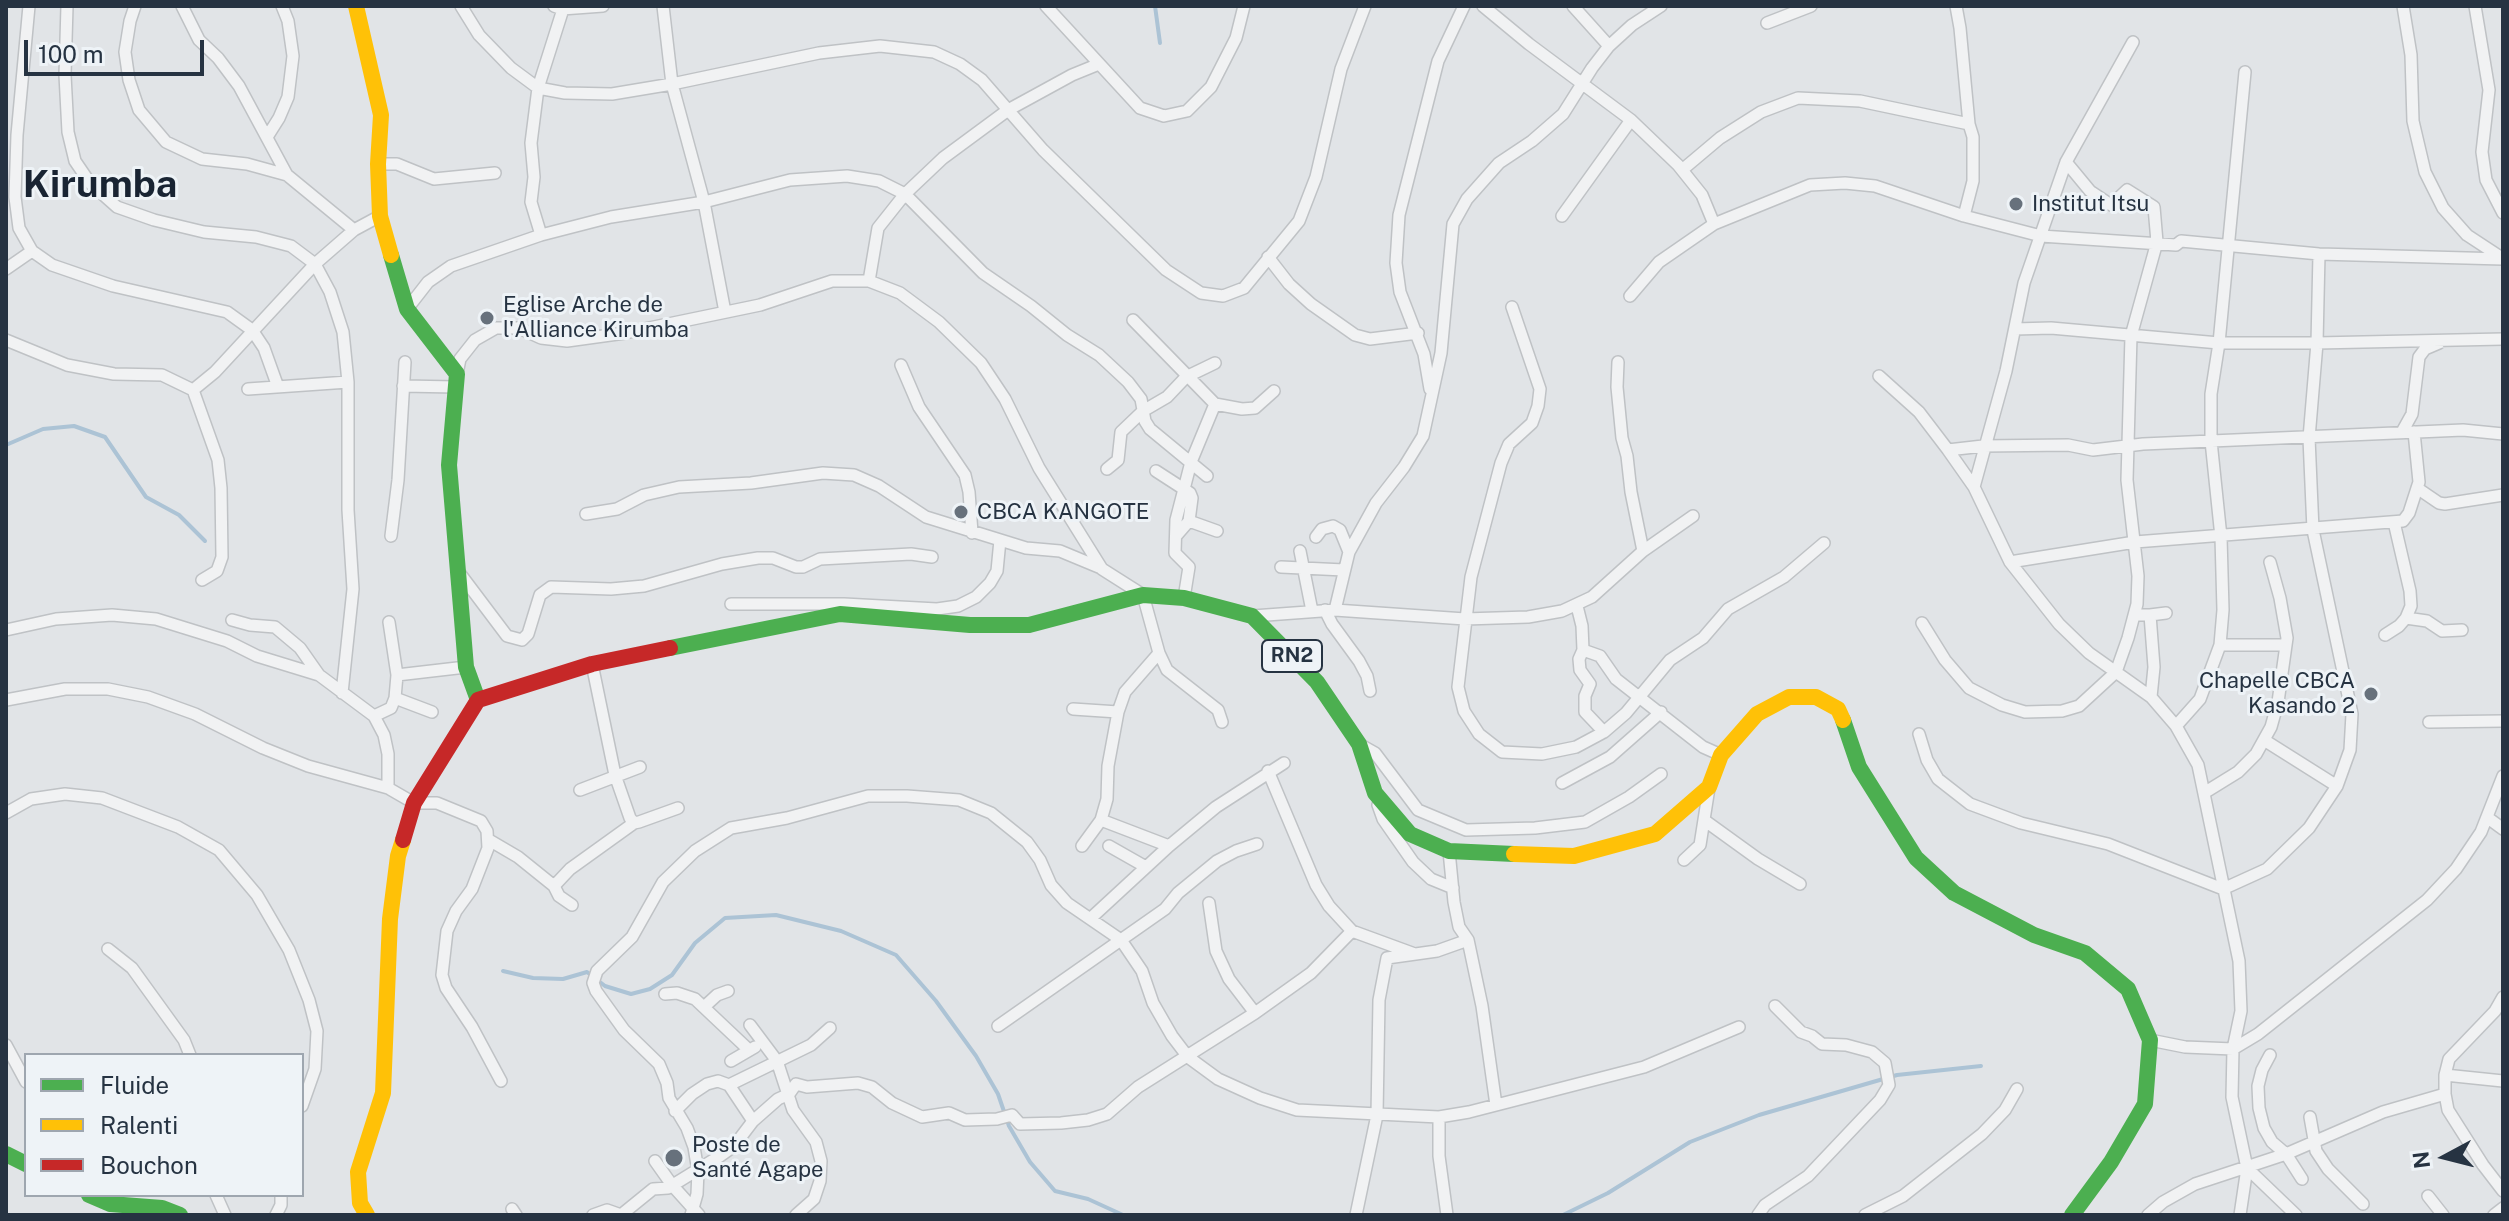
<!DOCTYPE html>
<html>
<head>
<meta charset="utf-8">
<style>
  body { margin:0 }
  #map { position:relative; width:2509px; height:1221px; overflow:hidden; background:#e1e4e7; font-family:"Public Sans",sans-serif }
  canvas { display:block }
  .frame { position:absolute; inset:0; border:8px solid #263342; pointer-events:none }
  .legend { position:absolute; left:24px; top:1053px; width:280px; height:144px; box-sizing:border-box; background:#eef3f7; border:2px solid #9ea6af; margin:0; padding:10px 14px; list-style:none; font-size:24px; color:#263342 }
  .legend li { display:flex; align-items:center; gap:16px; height:40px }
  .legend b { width:40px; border:2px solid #9ea6af }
  .north { position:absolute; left:2405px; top:1117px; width:80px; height:80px; -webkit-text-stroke:6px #eef3f7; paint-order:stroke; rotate:263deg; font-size:22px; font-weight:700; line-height:32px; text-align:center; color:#263342 }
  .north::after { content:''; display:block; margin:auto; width:28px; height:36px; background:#263342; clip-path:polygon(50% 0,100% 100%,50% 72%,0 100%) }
  .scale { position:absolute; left:24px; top:40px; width:180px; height:36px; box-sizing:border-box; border:4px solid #263342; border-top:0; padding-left:10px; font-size:24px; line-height:28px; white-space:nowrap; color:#263342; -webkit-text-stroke:6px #eef3f7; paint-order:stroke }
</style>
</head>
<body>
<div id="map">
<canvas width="2509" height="1221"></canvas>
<div class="frame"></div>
<ul class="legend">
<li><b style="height:10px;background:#4caf50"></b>Fluide</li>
<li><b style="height:10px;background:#ffc107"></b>Ralenti</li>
<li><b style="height:10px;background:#c62828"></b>Bouchon</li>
</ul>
<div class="north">N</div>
<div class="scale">100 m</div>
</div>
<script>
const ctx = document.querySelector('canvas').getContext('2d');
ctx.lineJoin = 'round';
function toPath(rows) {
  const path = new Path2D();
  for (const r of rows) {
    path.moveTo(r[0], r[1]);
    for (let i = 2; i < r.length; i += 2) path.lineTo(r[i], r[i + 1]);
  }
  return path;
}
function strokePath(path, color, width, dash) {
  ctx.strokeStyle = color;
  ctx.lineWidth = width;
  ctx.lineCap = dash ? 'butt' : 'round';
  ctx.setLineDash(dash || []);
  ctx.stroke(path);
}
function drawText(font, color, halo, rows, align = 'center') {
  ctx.font = font + ' "Public Sans",sans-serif';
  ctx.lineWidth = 6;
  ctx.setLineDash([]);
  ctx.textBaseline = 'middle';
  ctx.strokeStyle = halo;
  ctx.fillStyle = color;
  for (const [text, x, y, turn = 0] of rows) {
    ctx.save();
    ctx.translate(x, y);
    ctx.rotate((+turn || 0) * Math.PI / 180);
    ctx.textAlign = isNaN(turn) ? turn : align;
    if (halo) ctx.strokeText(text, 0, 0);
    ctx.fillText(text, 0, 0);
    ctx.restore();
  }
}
strokePath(toPath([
  [1155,6,1160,43],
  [6,445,43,429,74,426,105,437,146,497,179,515,205,541],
  [503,971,533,978,563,979,587,972,605,986,631,994,650,989,672,975,695,943,725,918,776,915,841,931,896,955,936,1001,976,1056,998,1094,1009,1126,1030,1162,1055,1191,1088,1199,1123,1215],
  [1563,1215,1608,1193,1690,1142,1759,1115,1897,1075,1981,1066]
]), '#acc3d5', 4);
const street = toPath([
  [29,6,17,135,15,197,19,228,32,251,52,265,113,286,227,312,252,330,264,348,278,387],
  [67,6,65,75,68,132,75,161,90,183,117,207,154,220,204,232,256,237,291,246,315,264,330,292,343,332,348,382,348,510,353,589,342,693],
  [135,6,130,21,125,52,129,80,139,110,166,142,202,159,247,164,287,175],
  [182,6,199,40,218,58,239,86,287,175,354,230],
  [461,6,479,35,511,68,538,88,565,93,612,94,672,84,819,53,880,46,934,52,960,64,982,80,1043,150,1166,270,1201,293,1223,296,1244,288,1299,221,1316,177,1341,69,1365,6],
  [554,6,562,9,603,6],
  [663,6,672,84,704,202,725,312],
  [1046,6,1140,108,1164,116,1187,111,1211,87,1236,38,1244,6],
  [1483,6,1529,44,1631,120,1678,165,1702,195,1714,224],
  [1573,6,1609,46],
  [1956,6,1960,28,1969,124,1973,137,1973,181,1964,216],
  [2403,6,2411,55,2413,121,2425,172,2443,208,2467,235,2502,258],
  [2475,6,2489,90,2482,152,2486,180,2503,213],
  [1767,23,1811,6],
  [267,137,279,118,288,97,293,56,288,21,282,6],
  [378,164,397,164,434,179,495,173],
  [1682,170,1720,138,1761,112,1798,98,1860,101,1969,124],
  [1562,216,1631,120],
  [541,235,531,202,534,177,531,143,538,88,564,6],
  [1268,257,1289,284,1311,304,1355,335,1370,339,1418,333],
  [6,269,32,251],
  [869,281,878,228,905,194,943,158,1008,110,1072,75,1099,64],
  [1630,296,1659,262,1714,224,1810,185,1845,183,1875,186,1964,216,2041,236,2176,245,2181,241,2319,254,2503,259],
  [1512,307,1540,389,1538,406,1532,423,1509,444,1501,463,1471,577,1458,687,1464,711,1479,734,1502,752,1542,754,1576,747,1604,732,1626,713,1670,660,1703,638,1728,609,1784,577,1824,543],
  [407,309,428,282,451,266,541,235,611,217,704,202,790,180,847,176,879,181,905,194,983,273,1031,306,1067,335,1099,355,1128,382,1141,399,1145,421,1150,429,1207,476],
  [1133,320,1215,404,1242,409,1255,408,1274,391],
  [2015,329,2051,328,2219,343,2317,343,2503,339],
  [6,340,67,365,114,374,162,375,193,390,218,460,221,488,222,557,217,571,202,580],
  [1618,362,1617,387,1622,438,1627,456,1631,492,1643,551],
  [901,365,919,407,965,475,969,492,972,533],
  [457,374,460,359,475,340,496,328,519,328,541,338,567,341,625,333,760,305,832,281,869,281,900,293,939,322,981,363,1005,399,1039,468,1102,569,1143,595,1159,653,1167,670,1218,710,1222,722],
  [1879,376,1919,412,1948,450,1974,487,2010,562,2059,624,2089,653,2151,697,2176,726,2198,765,2239,961,2241,1011,2233,1049,2232,1097,2247,1168,2240,1215],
  [403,386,456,387],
  [248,389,348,382],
  [1430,389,1424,354,1400,292,1396,263,1399,215,1438,61,1464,6],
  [193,390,215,372,315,264,354,230,380,216],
  [2402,432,2412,414,2419,357,2425,349,2439,343],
  [1948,450,1983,446,2068,445,2093,450,2143,444,2463,430,2503,434],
  [1107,469,1118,460,1121,432,1143,411,1167,397,1186,377,1215,363],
  [1156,471,1190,493,1192,498,1189,521,1176,536],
  [1974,487,2006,371,2024,283,2066,162,2133,42],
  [2417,488,2439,503,2445,504,2503,495],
  [586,514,617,509,644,495,679,487,751,483,823,473,854,475,879,486,926,517,1026,548,1060,551,1101,568],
  [1189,521,1217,531],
  [391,536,398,480,405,362],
  [1316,537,1322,529,1333,526,1340,530,1349,552],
  [1300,551,1312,611],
  [2010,562,2135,542,2403,521,2409,513,2419,482,2414,432],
  [1281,567,1344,570],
  [458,571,507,636,522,640,528,634,540,595,551,587,611,589,644,586,722,564,758,558,773,558,796,567,803,567,820,559,911,554,932,557],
  [1184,598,1189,567,1175,553,1176,520,1191,462,1215,404],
  [731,604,844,604,937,609,958,606,976,597,990,583,997,571,1000,540],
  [1577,606,1582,626,1583,650,1579,659,1580,670,1590,684,1585,696,1585,712,1604,732],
  [1325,610,1332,624,1359,661,1367,676,1370,691],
  [1335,610,1349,552,1376,503,1404,467,1423,436,1441,353,1453,224,1467,199,1499,163,1532,141,1563,114,1592,68,1609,46,1632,25,1661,6],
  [2134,615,2150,615,2154,667,2151,697],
  [2150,615,2166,613],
  [1253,616,1335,610,1465,619,1528,617,1562,611,1592,597,1643,551,1693,516],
  [2406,618,2427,621,2442,631,2462,630],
  [232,620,250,625,275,627,300,648,319,675],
  [1922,623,1945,660,1969,688,2002,705,2025,712,2062,711,2079,706,2116,672,2128,638,2137,604,2138,576,2127,480,2131,336,2157,242,2154,207,2127,190,2111,205,2090,191,2066,162],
  [6,630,56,619,112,615,156,619,227,641,257,656,319,675,374,716,384,735,388,754,388,788],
  [2385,635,2399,626,2406,618,2411,606,2410,591,2394,522],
  [2220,645,2286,645],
  [1583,650,1600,656,1616,679,1703,747,1721,755],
  [592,664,615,775,630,818,634,823,639,822,678,808],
  [397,675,466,667],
  [395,698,432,712],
  [6,700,65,689,108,689,148,697,195,714,263,748,308,766,388,788,414,803,437,803,481,821,487,831,488,848,472,889,456,911,447,931,442,975,446,988,472,1027,501,1081],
  [1073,709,1118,712],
  [374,716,391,708,395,698,397,675,389,622],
  [2429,722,2503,721],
  [2176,726,2200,699,2220,645,2223,610,2221,537,2211,441,2211,394,2219,343,2245,72],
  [1919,734,1927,760,1938,779,1970,804,2021,823,2108,844,2223,889,2267,869,2309,828,2337,786,2350,750,2352,714,2313,530,2309,438,2317,343,2319,254],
  [2264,740,2337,786],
  [1359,744,1375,753,1418,810,1466,830,1535,828,1585,822,1629,797,1661,774],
  [1268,771,1316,885,1329,906,1352,931,1412,953],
  [1562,783,1610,757,1661,712],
  [580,790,640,767],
  [2204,793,2238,772,2256,754,2271,727,2278,702,2287,638,2280,598,2270,562],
  [1378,805,1383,819,1413,862,1431,879,1453,888],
  [6,813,31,799,65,794,102,798,178,827,219,850,257,895,289,950,309,1000,317,1031,315,1069,302,1106],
  [2488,818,2503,829],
  [1101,820,1169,846],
  [1704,820,1758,859,1800,884],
  [489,840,518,857,554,886,559,896,572,905],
  [1082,846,1101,820,1107,799,1108,766,1118,712,1125,692,1159,653],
  [1109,846,1146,867],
  [1449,851,1454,902,1459,927,1468,940,1482,1006,1496,1105],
  [1684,860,1700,845,1709,788],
  [554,886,570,869,634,823],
  [1209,903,1216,951,1229,979,1255,1013],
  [1091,918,1169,846,1216,807,1284,763],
  [108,949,132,968,184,1040,190,1055],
  [665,994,677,993,695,999,749,1050],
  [2503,997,2495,1011,2449,1059,2445,1075,2445,1094,2448,1110,2483,1165,2503,1191],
  [704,1007,717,995,728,991],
  [750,1025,777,1061,793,1110,816,1142,821,1161,820,1181,814,1199,796,1215],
  [998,1026,1165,909,1178,893,1217,861,1236,851,1257,844],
  [2150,1040,2185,1047,2233,1049,2258,1034,2427,900,2456,869,2481,832,2503,776],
  [6,1045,26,1082],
  [2270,1055,2262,1070,2258,1086,2259,1108,2264,1128,2272,1142,2286,1154,2302,1179],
  [731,1061,755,1047],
  [2445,1075,2503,1081],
  [729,1085,811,1045,830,1028],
  [675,1111,692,1094,707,1084,718,1081,729,1085,753,1121],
  [1439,1117,1439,1156,1447,1215],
  [2310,1117,2316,1151,2328,1169,2363,1204],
  [655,1161,672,1185,699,1215],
  [2247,1168,2296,1215],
  [216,1195,225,1215],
  [2428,1196,2443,1215],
  [512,1209,516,1215],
  [276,1215,281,1205,281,1195],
  [593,1215,607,1210,621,1215],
  [621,1215,653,1189,668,1188,720,1156,734,1146,753,1121,778,1099,789,1094,796,1084,807,1087,858,1083,872,1087,892,1103,922,1117,949,1113,965,1120,997,1119,1012,1115,1020,1124,1061,1123,1088,1120,1107,1114,1138,1087,1255,1013,1311,973,1352,931],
  [691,1215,697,1194,698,1171,694,1147,687,1128,669,1098,667,1083,659,1064,624,1030,596,991,593,983,597,971,632,937,663,882,695,851,731,828,787,818,868,796,907,796,959,800,991,813,1027,842,1040,860,1051,885,1067,903,1121,940,1142,971,1153,1003,1172,1036,1188,1057,1218,1079,1260,1098,1297,1110,1439,1117,1469,1112,1644,1067,1739,1027],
  [1356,1215,1377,1115,1379,1000,1387,958,1437,951,1468,940],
  [1758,1215,1765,1205,1808,1176,1880,1100,1889,1085,1885,1063,1872,1052,1846,1045,1822,1044,1812,1036,1801,1032,1775,1006],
  [1865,1215,1903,1196,1982,1134,2005,1110,2017,1089],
  [2148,1215,2163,1202,2195,1184,2286,1154,2383,1112,2445,1094],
  [2494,1215,2503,1208]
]);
strokePath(street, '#bfc2c5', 14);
strokePath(street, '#f1f2f3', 11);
strokePath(toPath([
  [391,255,407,309,457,374,449,465,466,667,478,700],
  [670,648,840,614,970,625,1029,625,1143,595,1184,598,1252,616,1317,682,1359,744,1375,793,1410,834,1449,851,1514,854],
  [1843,720,1859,767,1916,858,1954,893,2034,935,2085,953,2128,989,2150,1040,2145,1104,2111,1162,2072,1215],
  [6,1154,26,1164],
  [89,1195,110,1204,162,1208,180,1215]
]), '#4caf50', 16);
strokePath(toPath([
  [356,6,381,115,378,164,380,216,391,255],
  [1514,854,1574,856,1655,834,1709,787,1721,755,1757,714,1789,697,1816,697,1838,709,1843,720],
  [367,1215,360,1203,358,1172,383,1093,390,919,398,856,403,840]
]), '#ffc107', 16);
strokePath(toPath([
  [403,840,414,803,478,700,592,664,670,648]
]), '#c62828', 16);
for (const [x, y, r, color] of [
  [2016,204,8,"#67717c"],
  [487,318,8,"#67717c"],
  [961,512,8,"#67717c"],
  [2371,694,8,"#67717c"],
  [674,1158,10,"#67717c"]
]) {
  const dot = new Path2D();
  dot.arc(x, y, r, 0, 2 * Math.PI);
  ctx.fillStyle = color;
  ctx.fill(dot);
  strokePath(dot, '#eef3f7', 3);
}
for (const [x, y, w] of [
  [1292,656,60]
]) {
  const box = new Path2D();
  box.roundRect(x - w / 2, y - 16, w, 32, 6);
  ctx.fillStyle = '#eef3f7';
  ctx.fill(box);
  strokePath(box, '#263342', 2);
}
drawText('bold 20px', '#263342', null, [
  ["RN2",1292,656]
]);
drawText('22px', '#263342', '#eef3f7', [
  ["Institut Itsu",2032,204],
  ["Eglise Arche de",503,305],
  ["l'Alliance Kirumba",503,330],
  ["CBCA KANGOTE",977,512],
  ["Chapelle CBCA",2355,681,"right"],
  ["Kasando 2",2355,706,"right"],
  ["Poste de",692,1145],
  ["Santé Agape",692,1170]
], 'left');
drawText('bold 38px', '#192433', '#eef3f7', [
  ["Kirumba",100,185]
]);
</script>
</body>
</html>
